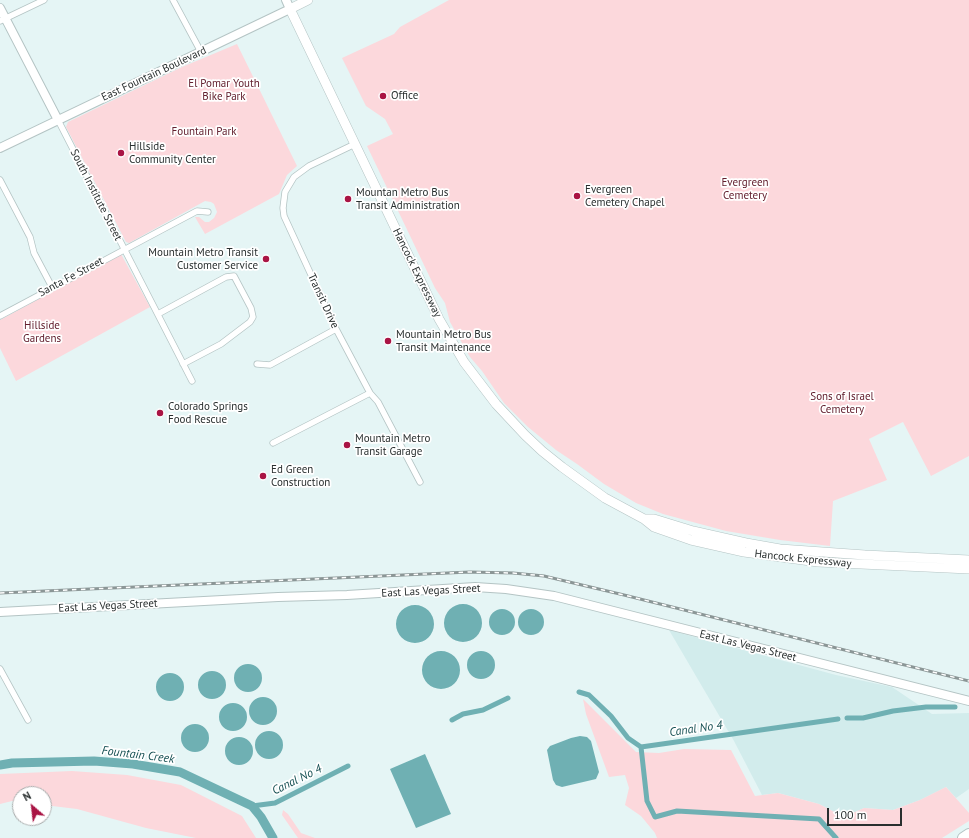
<!DOCTYPE html>
<html>
<head>
<meta charset="utf-8">
<style>
  body { margin:0 }
  #map { position:relative; width:969px; height:838px; overflow:hidden; background:#e5f5f5; font-family:"PT Sans",sans-serif }
  canvas { display:block }
  .north { position:absolute; left:12px; top:786px; width:40px; height:40px; box-sizing:border-box; background:#fff; border:1px solid #a9acac; border-radius:50%; rotate:332deg; font-size:11px; font-weight:700; line-height:16px; text-align:center; color:#292f2f }
  .north::after { content:''; display:block; margin:auto; width:14px; height:18px; background:#a91444; clip-path:polygon(50% 0,100% 100%,50% 72%,0 100%) }
  .scale { position:absolute; left:827px; top:808px; width:75px; height:18px; box-sizing:border-box; border:2px solid #292f2f; border-top:0; padding-left:5px; font-size:12px; line-height:14px; white-space:nowrap; color:#292f2f; -webkit-text-stroke:3px #fff; paint-order:stroke }
</style>
</head>
<body>
<div id="map">
<canvas width="969" height="838"></canvas>
<div class="north">N</div>
<div class="scale">100 m</div>
</div>
<script>
const ctx = document.querySelector('canvas').getContext('2d');
ctx.lineJoin = 'round';
function fillPath(path, color) {
  ctx.fillStyle = color;
  ctx.fill(path, 'evenodd');
}
function toPath(rows) {
  const path = new Path2D();
  for (const r of rows) {
    if (r.length === 3) {
      path.moveTo(r[0] + r[2], r[1]);
      path.arc(r[0], r[1], r[2], 0, 2 * Math.PI);
      continue;
    }
    path.moveTo(r[0], r[1]);
    for (let i = 2; i < r.length; i += 2) path.lineTo(r[i], r[i + 1]);
  }
  return path;
}
function strokePath(path, color, width, dash) {
  ctx.strokeStyle = color;
  ctx.lineWidth = width;
  ctx.lineCap = dash ? 'butt' : 'round';
  ctx.setLineDash(dash || []);
  ctx.stroke(path);
}
function drawText(font, color, halo, rows, align = 'center') {
  ctx.font = font + ' "PT Sans",sans-serif';
  ctx.lineWidth = 3.5;
  ctx.setLineDash([]);
  ctx.textBaseline = 'middle';
  ctx.strokeStyle = halo;
  ctx.fillStyle = color;
  for (const [text, x, y, turn = 0] of rows) {
    ctx.save();
    ctx.translate(x, y);
    ctx.rotate((+turn || 0) * Math.PI / 180);
    ctx.textAlign = isNaN(turn) ? turn : align;
    if (halo) ctx.strokeText(text, 0, 0);
    ctx.fillText(text, 0, 0);
    ctx.restore();
  }
}
fillPath(toPath([
  [669,630,836,675,892,687,932,714,969,713,969,789,956,798,946,787,920,800,893,810,864,808,844,817,819,804,778,793,762,795,734,741]
]), '#d2ecec');
fillPath(toPath([
  [449,0,969,0,969,456,931,476,903,422,869,439,887,480,833,501,830,546,780,540,726,531,663,514,636,503,604,484,577,464,556,450,528,427,504,403,482,371,470,357,450,322,445,303,435,288,367,146,393,134,385,119,366,106,342,58,394,34,400,27],
  [237,44,297,166,287,175,279,194,205,234,195,217,199,217,205,222,209,222,214,218,217,212,214,204,211,202,205,201,129,243,126,242,66,127,68,122,182,67],
  [121,254,150,307,16,381,0,348,0,320],
  [583,699,636,752,659,753,684,749,731,750,755,796,778,793,819,804,844,817,864,808,893,810,920,800,946,787,969,813,969,821,942,838,657,838,655,833,641,816,625,805,629,788,625,775,609,777,586,714],
  [72,771,127,775,181,785,242,816,256,838,196,838,146,828,77,809,44,805,44,794,20,794,20,802,12,801,0,804,0,774],
  [283,810,288,814,301,833,315,838,298,838,282,815]
]), '#fcd8dc');
fillPath(toPath([
  [463,623,19],
  [415,624,19],
  [531,622,13],
  [502,622,13],
  [441,670,19],
  [481,665,14],
  [248,678,14],
  [212,685,14],
  [170,687,14],
  [263,711,14],
  [233,717,14],
  [195,738,14],
  [269,745,14],
  [580,736,587,737,591,741,599,772,596,779,562,787,556,785,553,780,547,750,550,746,571,738],
  [239,751,14],
  [425,754,451,814,416,828,390,769]
]), '#6fb0b3');
strokePath(toPath([
  [579,692,589,695,611,716,628,738,641,747,838,719],
  [847,718,863,718,893,711,926,707,955,707],
  [452,720,463,714,483,710,508,698],
  [641,747,647,801,655,817,677,811,819,819,836,838],
  [252,806,275,803,348,766]
]), '#6fb0b3', 5);
strokePath(toPath([
  [0,765,12,763,94,761,133,764,180,772,252,806,261,817,273,838]
]), '#6fb0b3', 9);
const street = toPath([
  [173,0,201,52],
  [0,21,44,0],
  [58,120,192,381],
  [355,144,309,166,294,177,285,192,283,208,284,216,336,329,370,393,378,402,420,482],
  [0,180,30,237,34,253,52,287],
  [158,314,226,277,234,276,251,308,253,317,250,322,221,344,183,364],
  [0,316,197,211,208,212],
  [257,364,270,365,336,329],
  [273,443,370,393],
  [0,669,28,720]
]);
const secondary = toPath([
  [0,8,58,120],
  [0,148,290,9,286,0],
  [0,612,278,597,347,595,475,587,506,589,554,596,969,701]
]);
const primary = toPath([
  [308,0,290,9,439,319,464,362,496,404,525,435,542,451,562,467,605,498,644,519,654,527,691,540,744,552,818,562,969,569],
  [644,519,654,519,693,531,746,543,780,549,865,555,969,560]
]);
const highway = toPath([
  [963,838,969,834]
]);
strokePath(street, '#b4c4c4', 7);
strokePath(secondary, '#b4c4c4', 10);
strokePath(primary, '#b4c4c4', 10);
strokePath(highway, '#b4c4c4', 12);
strokePath(street, '#fff', 5.5);
strokePath(secondary, '#fff', 8);
strokePath(primary, '#fff', 9);
strokePath(highway, '#fff', 10);
const rail = toPath([
  [0,593,470,572,513,573,544,576,624,595,969,681]
]);
strokePath(rail, '#8b9696', 3);
strokePath(rail, '#fff', 1.5, [4.5]);
for (const [x, y, r, color] of [
  [383,96,4,"#a91444"],
  [121,153,4,"#a91444"],
  [577,196,4,"#a91444"],
  [348,199,4,"#a91444"],
  [266,259,4,"#a91444"],
  [388,341,4,"#a91444"],
  [160,413,4,"#a91444"],
  [347,445,4,"#a91444"],
  [263,476,4,"#a91444"]
]) {
  const dot = new Path2D();
  dot.arc(x, y, r, 0, 2 * Math.PI);
  ctx.fillStyle = color;
  ctx.fill(dot);
  strokePath(dot, '#fff', 1.5);
}
drawText('11px', '#292f2f', '#fff', [
  ["East Fountain Boulevard",154,74,-25],
  ["South Institute Street",96,195,63],
  ["Hancock Expressway",417,273,64],
  ["Santa Fe Street",71,277,-28],
  ["Transit Drive",323,301,65],
  ["Hancock Expressway",803,559,6],
  ["East Las Vegas Street",431,591,-3],
  ["East Las Vegas Street",108,606,-3],
  ["East Las Vegas Street",748,646,14]
]);
drawText('11px', '#63202f', '#fff', [
  ["El Pomar Youth",224,84],
  ["Bike Park",224,97],
  ["Fountain Park",204,132],
  ["Evergreen",745,183],
  ["Cemetery",745,196],
  ["Hillside",42,326],
  ["Gardens",42,339],
  ["Sons of Israel",842,397],
  ["Cemetery",842,410]
]);
drawText('11px', '#292f2f', '#fff', [
  ["Office",391,96],
  ["Hillside",129,147],
  ["Community Center",129,160],
  ["Evergreen",585,190],
  ["Cemetery Chapel",585,203],
  ["Mountan Metro Bus",356,193],
  ["Transit Administration",356,206],
  ["Mountain Metro Transit",258,253,"right"],
  ["Customer Service",258,266,"right"],
  ["Mountain Metro Bus",396,335],
  ["Transit Maintenance",396,348],
  ["Colorado Springs",168,407],
  ["Food Rescue",168,420],
  ["Mountain Metro",355,439],
  ["Transit Garage",355,452],
  ["Ed Green",271,470],
  ["Construction",271,483]
], 'left');
drawText('italic 12px', '#165053', '#fff', [
  ["Canal No 4",696,729,-8],
  ["Fountain Creek",138,755,7],
  ["Canal No 4",297,780,-26]
]);
</script>
</body>
</html>
